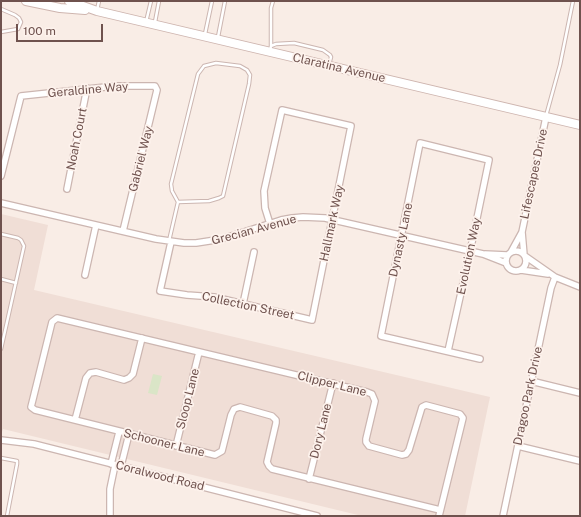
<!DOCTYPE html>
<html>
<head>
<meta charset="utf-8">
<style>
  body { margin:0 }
  #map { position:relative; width:581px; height:517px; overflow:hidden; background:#f9ede6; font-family:"Public Sans",sans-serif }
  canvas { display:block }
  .frame { position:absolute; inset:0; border:2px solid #6f524e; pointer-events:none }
  .scale { position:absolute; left:16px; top:24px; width:87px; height:18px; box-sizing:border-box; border:2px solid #6f524e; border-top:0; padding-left:5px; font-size:12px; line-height:14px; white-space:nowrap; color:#6f524e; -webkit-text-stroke:3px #fdf2ec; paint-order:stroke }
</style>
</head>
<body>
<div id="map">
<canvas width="581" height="517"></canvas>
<div class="frame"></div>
<div class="scale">100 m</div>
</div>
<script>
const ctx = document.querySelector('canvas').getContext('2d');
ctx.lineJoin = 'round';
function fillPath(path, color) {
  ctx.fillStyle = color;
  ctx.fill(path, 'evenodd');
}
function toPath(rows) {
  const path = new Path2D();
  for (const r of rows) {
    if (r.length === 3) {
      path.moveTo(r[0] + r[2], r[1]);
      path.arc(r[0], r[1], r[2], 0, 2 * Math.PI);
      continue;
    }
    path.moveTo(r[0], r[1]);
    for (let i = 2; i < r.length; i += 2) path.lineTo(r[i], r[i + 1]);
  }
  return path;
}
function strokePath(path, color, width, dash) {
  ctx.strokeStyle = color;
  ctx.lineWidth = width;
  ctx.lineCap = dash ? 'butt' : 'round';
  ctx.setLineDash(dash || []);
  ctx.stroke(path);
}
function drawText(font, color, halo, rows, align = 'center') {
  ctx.font = font + ' "Public Sans",sans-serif';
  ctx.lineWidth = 3.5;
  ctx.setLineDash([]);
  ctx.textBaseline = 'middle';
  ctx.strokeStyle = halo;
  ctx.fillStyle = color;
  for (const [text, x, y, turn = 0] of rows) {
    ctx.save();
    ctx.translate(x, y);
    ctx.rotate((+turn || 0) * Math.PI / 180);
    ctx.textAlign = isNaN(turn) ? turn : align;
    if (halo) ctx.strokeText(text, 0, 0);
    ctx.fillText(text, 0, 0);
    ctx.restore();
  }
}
fillPath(toPath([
  [1,214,48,225,34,290,490,397,465,516,362,516,3,429,2,432,1,432]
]), '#f0ded6');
fillPath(toPath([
  [153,374,162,376,157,395,148,393]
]), '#dae5c7');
const service = toPath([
  [1,9,15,15,19,18,21,22,18,29,1,32],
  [97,10,99,1],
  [146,22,151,1],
  [155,22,159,1],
  [205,34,212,1],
  [218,37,225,1],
  [271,46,271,8,273,1],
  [270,51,271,46,276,44,294,43,323,50,330,55,331,57,329,65],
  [546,116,560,65,573,1],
  [1,234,18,238,21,240,24,246,1,349],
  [169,241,178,202,172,191,171,184,198,74,204,66,216,63,240,66,247,70,250,75,249,84,223,196,219,198,209,201,178,202],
  [1,279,16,283],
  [1,458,17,461,17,464,7,516]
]);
const minor = toPath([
  [1,176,21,96,115,86,155,86,157,90,123,231],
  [67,189,87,88],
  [1,203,156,239,184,243,196,243,222,239,281,220,292,218,303,217,325,218,483,254,506,263],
  [522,232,524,255],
  [171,242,160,291,187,295,214,297,312,320,351,126,282,110,264,191,265,208,270,224],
  [516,261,10],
  [511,252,522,232,546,117],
  [485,254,507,255],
  [525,256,555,277,580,287],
  [521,270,548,274],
  [85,275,96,225],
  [243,304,254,252],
  [448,351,470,252,489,160,420,143,381,336,480,359],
  [531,381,580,393],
  [75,420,86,378,90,373,96,372,124,380,129,378,133,374,142,338],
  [1,440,34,444,317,516],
  [176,446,199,352],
  [518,446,580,461],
  [111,464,119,432],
  [121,466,129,434],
  [309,479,333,383],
  [110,516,110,489,115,465],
  [439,516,463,418,460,414,426,405,422,407,409,450,406,454,402,455,369,446,366,442,366,439,375,401,372,394,367,392,57,318,52,322,33,399,31,407,35,410,215,455,222,451,231,415,234,409,240,407,272,416,276,420,276,423,267,462,269,466,272,469,440,510],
  [503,516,551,288,555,277]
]);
const secondary = toPath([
  [26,1,60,8,85,10],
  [69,1,97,11,580,125]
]);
strokePath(service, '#ccb6b1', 4.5);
strokePath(minor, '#ccb6b1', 8);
strokePath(secondary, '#ceb5af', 10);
strokePath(service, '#fff', 2.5);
strokePath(minor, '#fff', 5.5);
strokePath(secondary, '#fff', 8);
drawText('12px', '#6f524e', '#fdf2ec', [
  ["Claratina Avenue",339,68,13],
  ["Geraldine Way",88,90,-5],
  ["Noah Court",77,139,-79],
  ["Gabriel Way",141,159,-76],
  ["Lifescapes Drive",534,174,-78],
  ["Hallmark Way",332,223,-78],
  ["Grecian Avenue",254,230,-15],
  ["Dynasty Lane",401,240,-78],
  ["Evolution Way",469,256,-78],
  ["Collection Street",248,306,12],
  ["Clipper Lane",332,384,14],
  ["Dragoo Park Drive",528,396,-78],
  ["Sloop Lane",188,399,-76],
  ["Dory Lane",321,431,-76],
  ["Schooner Lane",164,443,14],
  ["Coralwood Road",160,476,14]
]);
</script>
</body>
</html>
